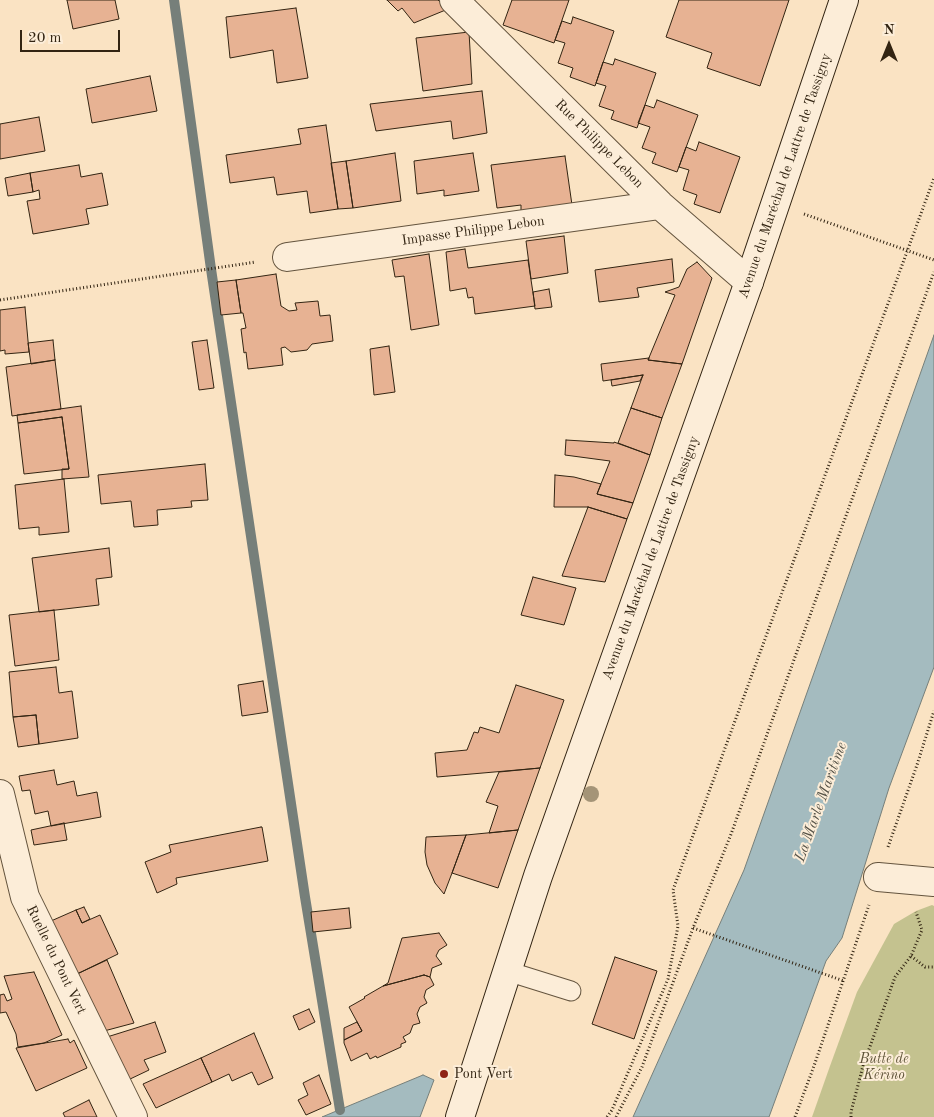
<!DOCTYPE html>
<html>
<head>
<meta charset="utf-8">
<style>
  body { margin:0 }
  #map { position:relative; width:934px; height:1117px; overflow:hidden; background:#fae3c3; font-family:"Old Standard TT",serif }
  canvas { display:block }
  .north { position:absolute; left:864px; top:20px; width:50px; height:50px; -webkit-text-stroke:4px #fcedd8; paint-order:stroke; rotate:0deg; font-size:14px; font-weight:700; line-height:20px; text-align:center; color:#322412 }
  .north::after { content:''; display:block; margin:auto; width:18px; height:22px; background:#322412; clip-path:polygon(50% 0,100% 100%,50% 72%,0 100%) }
  .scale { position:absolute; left:20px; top:30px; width:100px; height:22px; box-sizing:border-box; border:2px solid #322412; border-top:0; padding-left:6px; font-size:15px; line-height:18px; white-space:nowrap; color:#322412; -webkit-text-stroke:4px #fcedd8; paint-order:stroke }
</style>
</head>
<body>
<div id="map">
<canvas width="934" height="1117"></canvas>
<div class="north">N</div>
<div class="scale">20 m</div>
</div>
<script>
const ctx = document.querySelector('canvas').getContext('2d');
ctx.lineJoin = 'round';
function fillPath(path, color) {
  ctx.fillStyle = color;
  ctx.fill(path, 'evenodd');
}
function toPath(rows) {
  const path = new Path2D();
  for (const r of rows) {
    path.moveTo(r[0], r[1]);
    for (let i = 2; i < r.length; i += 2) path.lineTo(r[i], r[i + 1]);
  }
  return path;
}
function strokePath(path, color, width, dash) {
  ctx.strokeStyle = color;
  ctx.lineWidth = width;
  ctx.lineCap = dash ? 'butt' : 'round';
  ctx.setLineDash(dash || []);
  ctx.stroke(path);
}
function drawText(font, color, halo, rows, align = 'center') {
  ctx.font = font + ' "Old Standard TT",serif';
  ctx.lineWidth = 4;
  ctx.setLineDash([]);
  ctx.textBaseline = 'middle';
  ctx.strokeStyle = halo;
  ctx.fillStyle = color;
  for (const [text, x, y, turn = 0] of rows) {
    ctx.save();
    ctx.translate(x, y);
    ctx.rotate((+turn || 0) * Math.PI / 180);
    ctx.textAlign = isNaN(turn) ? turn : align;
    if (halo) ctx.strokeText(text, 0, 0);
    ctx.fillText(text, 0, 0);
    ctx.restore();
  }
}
fillPath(toPath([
  [932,905,934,906,934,1117,812,1117,830,1066,857,992,894,924,916,911]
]), '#c4c28f');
const water = toPath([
  [934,335,934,667,889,788,842,938,826,961,769,1117,633,1117,744,870,934,335],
  [423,1075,434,1080,420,1117,322,1117,423,1075]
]);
fillPath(water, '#a4bbbf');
strokePath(water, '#767f7a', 1);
strokePath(toPath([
  [174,0,211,269,305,897,340,1110]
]), '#767f7a', 10);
const building = toPath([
  [67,0,115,0,119,19,73,29,67,0],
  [387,0,438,0,448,9,414,23,402,8,398,11,387,0],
  [512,0,569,0,554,43,503,25,512,0],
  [679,0,789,0,760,86,707,68,712,53,666,37,679,0],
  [296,8,308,78,277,83,273,50,230,58,226,17,296,8],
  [573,17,614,31,595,86,570,77,573,68,558,63,565,43,555,40,562,21,571,24,573,17],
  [469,32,472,84,423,91,416,38,469,32],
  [615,59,656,73,637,128,611,119,614,111,599,106,606,86,596,83,603,62,613,65,615,59],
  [150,76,157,111,92,123,86,89,150,76],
  [482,91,487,133,453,139,451,121,376,131,370,104,482,91],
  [657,100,698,115,677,172,652,163,656,153,642,148,650,127,638,123,645,105,654,108,657,100],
  [39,117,45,151,0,159,0,124,39,117],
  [326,125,338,209,310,213,307,191,277,195,274,177,230,183,226,155,301,144,298,129,326,125],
  [699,142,740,157,720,213,694,204,697,195,683,190,689,170,679,167,686,147,696,151,699,142],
  [395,153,401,201,353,208,346,161,395,153],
  [473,153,479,191,444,196,444,190,417,194,414,161,473,153],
  [565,156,572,205,521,211,521,205,497,208,491,165,565,156],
  [346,161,353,208,338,209,331,163,346,161],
  [79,165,81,177,102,173,108,205,86,209,89,224,33,234,27,201,40,199,39,190,33,192,30,173,79,165],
  [30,173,33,192,8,196,5,178,30,173],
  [564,236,568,273,531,279,526,241,564,236],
  [465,249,468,268,528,260,535,306,475,314,473,297,468,298,466,288,450,291,446,252,465,249],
  [429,254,439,325,411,330,404,276,395,277,392,260,429,254],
  [672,259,674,282,637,288,639,297,599,302,595,270,672,259],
  [697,262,712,278,682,364,648,360,675,295,665,292,679,287,687,269,697,262],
  [276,274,281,306,289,311,297,310,295,303,318,301,320,316,330,315,333,341,312,344,307,350,291,352,285,347,281,348,283,365,248,369,246,352,244,353,241,329,246,328,243,313,241,313,236,280,276,274],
  [236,280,241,313,221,315,217,282,236,280],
  [549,289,552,307,535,309,533,292,549,289],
  [25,307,29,352,5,354,5,350,0,351,0,310,25,307],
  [53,340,55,360,31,364,28,343,53,340],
  [207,340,214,388,199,390,192,342,207,340],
  [389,346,395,392,374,395,370,349,389,346],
  [649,358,648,360,682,364,662,418,631,408,643,375,603,381,601,364,649,358],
  [55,360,61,409,12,416,6,367,55,360],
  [643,375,640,381,612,386,611,380,643,375],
  [81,406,89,477,62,479,62,469,69,469,62,417,18,423,17,415,81,406],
  [631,408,662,418,650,455,618,443,631,408],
  [62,417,69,469,24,474,18,423,62,417],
  [566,440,614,443,614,442,650,455,633,503,597,494,610,461,565,455,566,440],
  [205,464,208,500,191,501,192,507,157,510,158,525,134,527,131,501,101,504,98,475,205,464],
  [555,475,574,477,601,484,597,494,633,503,627,519,588,507,554,507,555,475],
  [64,479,69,532,39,535,39,527,19,529,15,485,64,479],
  [588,507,627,519,605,582,562,576,588,507],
  [109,548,112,577,96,579,99,605,39,612,32,558,109,548],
  [533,577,576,588,564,625,521,615,533,577],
  [54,610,59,660,15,666,9,615,54,610],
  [56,667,59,693,72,691,78,738,39,744,36,715,13,717,9,672,56,667],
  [263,681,268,712,242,716,238,685,263,681],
  [516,685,564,700,540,768,437,777,435,753,467,750,474,732,478,733,480,727,499,733,516,685],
  [36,715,39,744,18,747,13,717,36,715],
  [540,768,518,830,489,833,498,806,486,802,499,772,540,768],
  [54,770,57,785,74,781,77,796,97,792,101,817,51,826,48,811,35,814,30,790,22,791,19,776,54,770],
  [64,823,67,840,34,845,31,830,64,823],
  [261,827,262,827,268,861,176,878,177,884,157,893,145,862,171,852,169,845,261,827],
  [518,830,498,888,452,873,466,835,518,830],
  [466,835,452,873,444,894,435,883,427,865,425,852,426,837,466,835],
  [84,907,90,919,82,923,76,910,84,907],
  [349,908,351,928,313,932,311,912,349,908],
  [76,910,82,923,100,915,118,954,77,974,51,921,76,910],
  [439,933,447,945,439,950,436,956,442,964,432,968,430,977,424,975,383,986,388,983,402,938,439,933],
  [615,957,657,971,634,1039,592,1024,615,957],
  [107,960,134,1023,104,1031,77,974,107,960],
  [34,972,62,1035,44,1043,18,1047,16,1034,6,1012,0,1013,0,995,4,994,7,1001,12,999,4,976,34,972],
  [424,975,430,977,434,985,426,990,424,997,427,1003,420,1007,417,1014,420,1023,413,1025,410,1033,403,1037,406,1042,401,1044,401,1047,377,1058,376,1056,370,1059,367,1053,351,1061,344,1043,344,1040,362,1031,349,1007,365,998,364,997,383,986,424,975],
  [309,1009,315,1022,299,1030,293,1016,309,1009],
  [155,1022,166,1052,144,1060,149,1070,128,1080,107,1037,155,1022],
  [357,1022,362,1031,344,1040,344,1028,357,1022],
  [254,1033,273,1078,258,1085,252,1072,232,1081,229,1074,212,1082,201,1058,254,1033],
  [68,1039,70,1043,74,1040,87,1068,36,1091,16,1048,68,1039],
  [201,1058,212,1082,156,1108,143,1084,201,1058],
  [319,1075,331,1104,306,1115,298,1100,308,1095,303,1083,319,1075],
  [89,1100,97,1117,65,1117,63,1113,89,1100]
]);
fillPath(building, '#e7b293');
strokePath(building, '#322412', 1);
const service = toPath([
  [507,971,571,991]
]);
const minor = toPath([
  [454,0,660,205,749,282],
  [287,257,660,205],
  [0,794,25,897,133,1117],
  [878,877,934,882]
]);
const secondary = toPath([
  [460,1117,538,876,749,282,844,0]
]);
strokePath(service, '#64543e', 21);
strokePath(minor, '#64543e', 30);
strokePath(secondary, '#322412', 30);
strokePath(toPath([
  [804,214,934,260],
  [0,300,256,262],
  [888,847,917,765,934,711],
  [693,928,844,981],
  [911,956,925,967,934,967],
  [607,1117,612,1110,668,979,678,926,673,890,934,178],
  [616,1117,642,1067,693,928,730,837,934,272],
  [795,1117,814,1066,869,905],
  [851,1117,851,1112,863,1066,895,977,911,956,922,930,916,912]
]), '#322412', 3, [1, 2.5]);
strokePath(service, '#fcedd8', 19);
strokePath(minor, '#fcedd8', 28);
strokePath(secondary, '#fcedd8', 28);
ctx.fillStyle = '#a49477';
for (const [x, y] of [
  [591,794]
]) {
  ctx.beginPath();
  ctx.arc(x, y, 8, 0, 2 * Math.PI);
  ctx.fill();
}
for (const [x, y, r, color] of [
  [444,1074,5,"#8f2418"]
]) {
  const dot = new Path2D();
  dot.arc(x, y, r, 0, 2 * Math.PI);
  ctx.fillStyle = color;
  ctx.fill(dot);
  strokePath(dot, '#fcedd8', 2);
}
drawText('14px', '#322412', '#fcedd8', [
  ["Rue Philippe Lebon",599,144,45],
  ["Avenue du Maréchal de Lattre de Tassigny",785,176,-71],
  ["Impasse Philippe Lebon",473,231,-8],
  ["Avenue du Maréchal de Lattre de Tassigny",651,558,-70],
  ["Ruelle du Pont Vert",56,960,64]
]);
drawText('italic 14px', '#5e5338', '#fcedd8', [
  ["Butte de",884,1059],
  ["Kérino",884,1075]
]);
drawText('14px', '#322412', '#fcedd8', [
  ["Pont Vert",454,1074]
], 'left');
drawText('italic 15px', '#545146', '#fcedd8', [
  ["La Marle Maritime",821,802,-70]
]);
</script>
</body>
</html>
